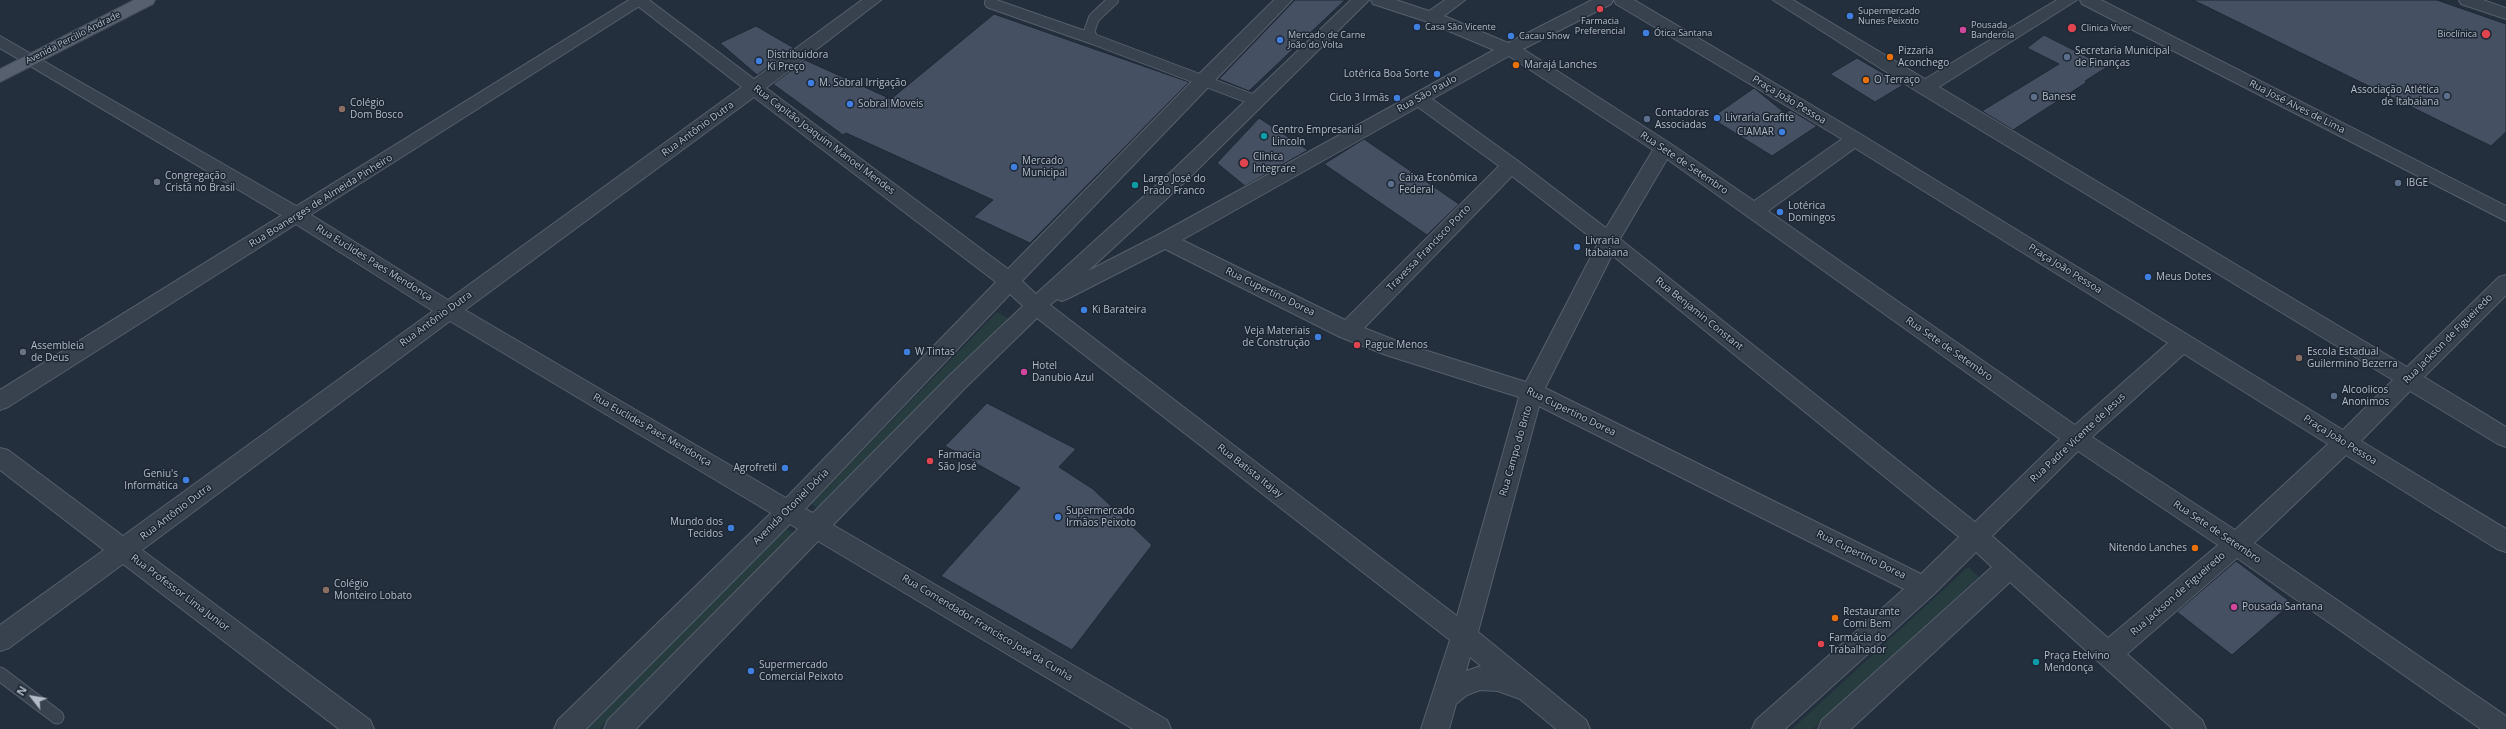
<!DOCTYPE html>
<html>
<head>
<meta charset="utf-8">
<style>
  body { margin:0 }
  #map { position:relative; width:2506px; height:729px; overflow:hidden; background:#242f3e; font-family:"Open Sans",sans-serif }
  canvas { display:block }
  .north { position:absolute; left:12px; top:677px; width:40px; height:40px; -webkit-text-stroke:3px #1d2633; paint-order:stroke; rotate:301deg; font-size:11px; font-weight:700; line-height:16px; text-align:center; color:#b4bcc9 }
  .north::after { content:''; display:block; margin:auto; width:14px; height:18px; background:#b4bcc9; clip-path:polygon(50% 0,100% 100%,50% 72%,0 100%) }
</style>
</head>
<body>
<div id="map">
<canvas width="2506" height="729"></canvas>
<div class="north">N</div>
</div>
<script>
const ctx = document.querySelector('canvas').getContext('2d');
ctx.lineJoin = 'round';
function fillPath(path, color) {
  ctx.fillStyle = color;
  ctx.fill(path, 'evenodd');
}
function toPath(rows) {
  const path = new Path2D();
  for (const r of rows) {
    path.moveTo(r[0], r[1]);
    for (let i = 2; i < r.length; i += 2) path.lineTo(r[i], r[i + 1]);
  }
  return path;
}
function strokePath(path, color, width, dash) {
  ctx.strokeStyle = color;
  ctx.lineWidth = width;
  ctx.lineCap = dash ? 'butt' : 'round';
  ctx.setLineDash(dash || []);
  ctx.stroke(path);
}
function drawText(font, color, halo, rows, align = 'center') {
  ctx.font = font + ' "Open Sans",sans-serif';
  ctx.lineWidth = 3;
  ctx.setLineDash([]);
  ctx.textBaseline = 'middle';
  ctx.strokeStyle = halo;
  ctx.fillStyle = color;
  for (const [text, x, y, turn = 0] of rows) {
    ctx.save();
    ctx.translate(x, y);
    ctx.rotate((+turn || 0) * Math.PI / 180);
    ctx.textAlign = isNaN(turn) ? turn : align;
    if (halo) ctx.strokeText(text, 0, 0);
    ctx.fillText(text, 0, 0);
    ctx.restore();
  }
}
fillPath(toPath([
  [997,312,1009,319,819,509,811,504],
  [786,528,796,535,599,729,585,729],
  [1968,567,1979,577,1813,729,1792,729]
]), '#263c3f');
const building = toPath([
  [1295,0,1345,0,1249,91,1219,79,1295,0],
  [2193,0,2437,0,2506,24,2506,132,2491,146,2193,0],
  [994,14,1189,82,1030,243,974,217,993,200,846,133,843,135,773,84,805,60,891,99,994,14],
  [756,26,794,48,757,75,720,43,756,26],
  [2044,35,2107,67,2085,81,2087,82,2013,130,1982,111,2059,64,2027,48,2044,35],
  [1857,58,1903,85,1875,102,1830,74,1857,58],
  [1754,88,1785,113,1790,110,1817,126,1772,156,1711,118,1754,88],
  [1259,118,1308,150,1245,186,1217,163,1259,118],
  [1364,139,1459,204,1427,235,1324,164,1364,139],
  [987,403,1076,449,1059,467,1093,489,1152,545,1072,650,941,576,1020,488,945,446,987,403],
  [2236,561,2292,603,2232,655,2177,612,2236,561]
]);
fillPath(building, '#455162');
strokePath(building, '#1f2835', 1);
const serviceFar1 = toPath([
  [1113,0,1094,18,1089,32,1093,39,1257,101],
  [990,3,1093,39]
]);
const service = toPath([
  [0,674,57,717]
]);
const minor = toPath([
  [630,0,649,0,754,79,862,0,881,0,766,88,1008,269,1196,77,1274,0,1292,0,1022,281,1036,294,1174,169,1351,0,1369,0,1188,179,1088,271,1158,235,1494,50,1425,21,1373,4,1371,0,1396,0,1429,11,1445,0,1465,0,1444,16,1508,43,1592,0,1613,0,1611,4,1523,49,1671,144,1754,201,1842,139,1616,4,1614,0,1634,0,1862,135,2343,430,2393,380,1918,92,1773,0,1793,0,1925,79,2057,0,2077,0,1939,87,2407,367,2499,277,2506,275,2506,295,2424,377,2506,427,2506,447,2498,444,2410,391,2361,441,2506,529,2506,552,2497,549,2346,455,2254,543,2506,716,2506,729,2481,729,2237,558,2127,654,2202,720,2206,729,2173,729,2010,582,1851,729,1818,729,1822,720,1992,567,1976,552,1933,595,1785,729,1752,729,1756,720,1904,589,1539,406,1478,632,1586,720,1590,729,1556,729,1520,699,1498,691,1480,690,1467,695,1456,704,1449,729,1421,729,1450,640,1037,318,965,388,833,525,1167,720,1171,729,1133,729,818,541,636,729,604,729,608,720,798,529,790,524,586,729,554,729,558,720,771,513,450,321,142,550,370,720,374,729,339,729,123,564,9,648,0,651,0,625,104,550,0,470,0,448,8,450,123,536,433,311,291,221,0,48,0,36,305,211,448,300,742,87,630,0],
  [1509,56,1653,150,1606,228,1518,161,1432,99,1509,56],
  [754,97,996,282,786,498,465,310,754,97],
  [1418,107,1499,166,1345,320,1182,240,1418,107],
  [1855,148,2168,343,2075,425,1768,211,1855,148],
  [1667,159,2060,439,1975,522,1620,239,1667,159],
  [1512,176,1598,243,1526,382,1402,343,1364,328,1512,176],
  [1165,249,1340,337,1386,355,1519,397,1457,616,1050,305,1057,299,1062,301,1069,298,1165,249],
  [1612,255,1959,537,1921,574,1545,388,1612,255],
  [1010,294,1023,306,949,376,813,513,805,509,1010,294],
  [2184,354,2328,444,2235,530,2092,437,2184,354],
  [2078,451,2218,545,2108,638,1992,536,2078,451],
  [1470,657,1481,666,1466,671,1470,657],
  [2080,0,2101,0,2506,206,2506,221,2082,4,2080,0]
]);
const tertiary = toPath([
  [629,0,649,0,8,407,0,410,0,390,629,0],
  [2459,0,2483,0,2506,8,2506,19,2461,4,2459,0]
]);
const primary = toPath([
  [134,0,155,0,153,4,0,82,0,69,134,0]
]);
strokePath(serviceFar1, '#565f6c', 12);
strokePath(service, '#565f6c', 15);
strokePath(minor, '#565f6c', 2);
strokePath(tertiary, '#565f6c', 2);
strokePath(primary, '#414a57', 2);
strokePath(serviceFar1, '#38414e', 10);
strokePath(service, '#38414e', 13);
fillPath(minor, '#38414e');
fillPath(tertiary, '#38414e');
fillPath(primary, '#56606e');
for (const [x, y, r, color] of [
  [1600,9,4,"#e0444e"],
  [1850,16,4,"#3f7fe0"],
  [1417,27,4,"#3f7fe0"],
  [2072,28,5,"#e0444e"],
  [1963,30,4,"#d1479c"],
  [1646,33,4,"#3f7fe0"],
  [2486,34,5,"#e0444e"],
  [1511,36,4,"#3f7fe0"],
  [1280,40,4,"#3f7fe0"],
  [1890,57,4,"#e8710a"],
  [2067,57,4,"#5c6f8a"],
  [759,61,4,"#3f7fe0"],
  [1516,65,4,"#e8710a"],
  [1437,74,4,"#3f7fe0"],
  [1866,80,4,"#e8710a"],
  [811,83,4,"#3f7fe0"],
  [2447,96,4,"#5c6f8a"],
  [2034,97,4,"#5c6f8a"],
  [1397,98,4,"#3f7fe0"],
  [850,104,4,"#3f7fe0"],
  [342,109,4,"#8d6e63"],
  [1717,118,4,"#3f7fe0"],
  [1647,119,4,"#5c6f8a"],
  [1782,132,4,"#3f7fe0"],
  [1264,136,4,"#0f9aa8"],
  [1244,163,5,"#e0444e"],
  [1014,167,4,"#3f7fe0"],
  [157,182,4,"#6b7280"],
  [2398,183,4,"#5c6f8a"],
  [1391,184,4,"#5c6f8a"],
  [1135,185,4,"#0f9aa8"],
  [1780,212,4,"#3f7fe0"],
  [1577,247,4,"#3f7fe0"],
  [2148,277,4,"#3f7fe0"],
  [1084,310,4,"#3f7fe0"],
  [1318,337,4,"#3f7fe0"],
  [1357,345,4,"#e0444e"],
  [23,352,4,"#6b7280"],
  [907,352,4,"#3f7fe0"],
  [2299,358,4,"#8d6e63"],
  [1024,372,4,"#d1479c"],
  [2334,396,4,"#5c6f8a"],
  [930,461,4,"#e0444e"],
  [785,468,4,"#3f7fe0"],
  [186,480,4,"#3f7fe0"],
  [1058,517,4,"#3f7fe0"],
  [731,528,4,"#3f7fe0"],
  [2195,548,4,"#e8710a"],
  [326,590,4,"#8d6e63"],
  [2234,607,4,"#d1479c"],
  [1835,618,4,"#e8710a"],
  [1821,644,4,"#e0444e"],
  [2036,662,4,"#0f9aa8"],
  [751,671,4,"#3f7fe0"]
]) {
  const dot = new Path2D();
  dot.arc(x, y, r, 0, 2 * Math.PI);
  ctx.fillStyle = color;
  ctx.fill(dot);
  strokePath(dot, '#1d2633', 1.5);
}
drawText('9px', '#b4bcc9', '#1d2633', [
  ["Supermercado",1858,11],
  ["Nunes Peixoto",1858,21],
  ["Farmacia",1600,21,"center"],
  ["Preferencial",1600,31,"center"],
  ["Pousada",1971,25],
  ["Banderola",1971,35],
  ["Casa São Vicente",1425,27],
  ["Clinica Viver",2081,28],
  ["Ótica Santana",1654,33],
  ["Bioclínica",2477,34,"right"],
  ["Mercado de Carne",1288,35],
  ["João do Volta",1288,45],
  ["Cacau Show",1519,36]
], 'left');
drawText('9px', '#b4bcc9', '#1d2633', [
  ["Avenida Percilio Andrade",73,38,-27]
]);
drawText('10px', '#b4bcc9', '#1d2633', [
  ["Pizzaria",1898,51],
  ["Aconchego",1898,63],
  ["Secretaria Municipal",2075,51],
  ["de Finanças",2075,63],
  ["Distribuidora",767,55],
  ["Ki Preço",767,67],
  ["Marajá Lanches",1524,65],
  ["Lotérica Boa Sorte",1429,74,"right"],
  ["O Terraço",1874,80],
  ["M. Sobral Irrigação",819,83],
  ["Associação Atlética",2439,90,"right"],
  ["de Itabaiana",2439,102,"right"],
  ["Banese",2042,97],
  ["Ciclo 3 Irmãs",1389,98,"right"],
  ["Colégio",350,103],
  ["Dom Bosco",350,115],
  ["Sobral Moveis",858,104],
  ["Contadoras",1655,113],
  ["Associadas",1655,125],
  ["Livraria Grafite",1725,118],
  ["Centro Empresarial",1272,130],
  ["Lincoln",1272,142],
  ["CIAMAR",1774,132,"right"],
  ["Clinica",1253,157],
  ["Integrare",1253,169],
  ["Mercado",1022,161],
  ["Municipal",1022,173],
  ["Congregação",165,176],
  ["Cristã no Brasil",165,188],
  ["Caixa Econômica",1399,178],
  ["Federal",1399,190],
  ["Largo José do",1143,179],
  ["Prado Franco",1143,191],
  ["IBGE",2406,183],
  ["Lotérica",1788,206],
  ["Domingos",1788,218],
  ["Livraria",1585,241],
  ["Itabaiana",1585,253],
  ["Meus Dotes",2156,277],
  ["Ki Barateira",1092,310],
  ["Veja Materiais",1310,331,"right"],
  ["de Construção",1310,343,"right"],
  ["Pague Menos",1365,345],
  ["Assembleia",31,346],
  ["de Deus",31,358],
  ["W Tintas",915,352],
  ["Escola Estadual",2307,352],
  ["Guilermino Bezerra",2307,364],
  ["Hotel",1032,366],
  ["Danubio Azul",1032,378],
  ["Alcoolicos",2342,390],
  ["Anonimos",2342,402],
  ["Farmacia",938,455],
  ["São José",938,467],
  ["Agrofretil",777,468,"right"],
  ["Geniu's",178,474,"right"],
  ["Informática",178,486,"right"],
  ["Supermercado",1066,511],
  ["Irmãos Peixoto",1066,523],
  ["Mundo dos",723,522,"right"],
  ["Tecidos",723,534,"right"],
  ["Nitendo Lanches",2187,548,"right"],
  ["Colégio",334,584],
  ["Monteiro Lobato",334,596],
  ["Pousada Santana",2242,607],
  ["Restaurante",1843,612],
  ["Comi Bem",1843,624],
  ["Farmácia do",1829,638],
  ["Trabalhador",1829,650],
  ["Praça Etelvino",2044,656],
  ["Mendonça",2044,668],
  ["Supermercado",759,665],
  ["Comercial Peixoto",759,677]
], 'left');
drawText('10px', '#b4bcc9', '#1d2633', [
  ["Rua São Paulo",1427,94,-29],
  ["Praça João Pessoa",1789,100,31],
  ["Rua José Alves de Lima",2297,107,27],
  ["Rua Antônio Dutra",698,129,-36],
  ["Rua Capitão Joaquim Manoel Mendes",824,140,37],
  ["Rua Sete de Setembro",1684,163,34],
  ["Rua Boanerges de Almeida Pinheiro",321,201,-32],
  ["Travessa Francisco Porto",1429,248,-46],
  ["Rua Euclides Paes Mendonça",374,263,32],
  ["Praça João Pessoa",2065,269,32],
  ["Rua Cupertino Dorea",1270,292,26],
  ["Rua Benjamin Constant",1699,314,39],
  ["Rua Antônio Dutra",436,319,-36],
  ["Rua Jackson de Figueiredo",2448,339,-45],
  ["Rua Sete de Setembro",1949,349,35],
  ["Rua Cupertino Dorea",1571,412,26],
  ["Rua Euclides Paes Mendonça",652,430,30],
  ["Rua Padre Vicente de Jesus",2078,438,-43],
  ["Praça João Pessoa",2340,440,32],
  ["Rua Campo do Brito",1516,451,-74],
  ["Rua Batista Itajay",1250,471,38],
  ["Avenida Otoniel Dória",791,507,-45],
  ["Rua Antônio Dutra",176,512,-37],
  ["Rua Sete de Setembro",2217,532,34],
  ["Rua Cupertino Dorea",1861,555,26],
  ["Rua Professor Lima Junior",180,593,37],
  ["Rua Jackson de Figueiredo",2178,594,-41],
  ["Rua Comendador Francisco José da Cunha",987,628,31]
]);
</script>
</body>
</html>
